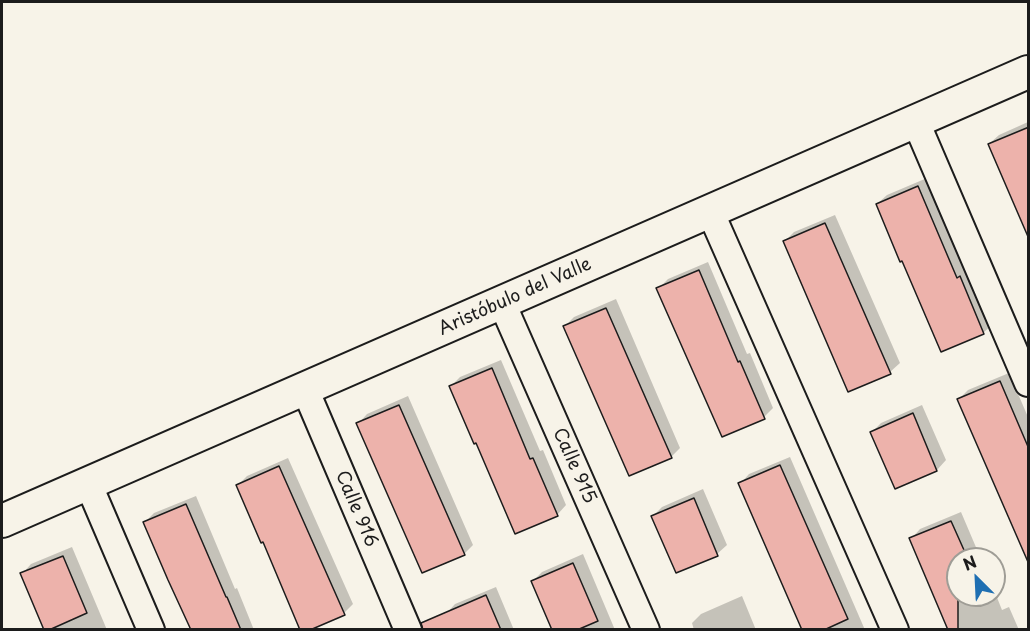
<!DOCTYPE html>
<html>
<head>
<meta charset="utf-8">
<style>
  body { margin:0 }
  #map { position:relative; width:1030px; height:631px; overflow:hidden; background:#f7f3e8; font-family:"Playpen Sans",sans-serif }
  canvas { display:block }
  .frame { position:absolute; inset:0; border:3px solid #1c1c1c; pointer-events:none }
  .north { position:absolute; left:946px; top:547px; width:60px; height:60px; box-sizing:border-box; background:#f7f3e8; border:2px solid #9f9d96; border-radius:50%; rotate:336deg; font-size:16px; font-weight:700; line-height:24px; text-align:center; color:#1c1c1c }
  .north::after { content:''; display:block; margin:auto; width:21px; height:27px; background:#1f6fb2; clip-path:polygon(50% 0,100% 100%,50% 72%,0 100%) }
</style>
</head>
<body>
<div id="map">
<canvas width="1030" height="631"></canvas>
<div class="frame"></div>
<div class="north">N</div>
</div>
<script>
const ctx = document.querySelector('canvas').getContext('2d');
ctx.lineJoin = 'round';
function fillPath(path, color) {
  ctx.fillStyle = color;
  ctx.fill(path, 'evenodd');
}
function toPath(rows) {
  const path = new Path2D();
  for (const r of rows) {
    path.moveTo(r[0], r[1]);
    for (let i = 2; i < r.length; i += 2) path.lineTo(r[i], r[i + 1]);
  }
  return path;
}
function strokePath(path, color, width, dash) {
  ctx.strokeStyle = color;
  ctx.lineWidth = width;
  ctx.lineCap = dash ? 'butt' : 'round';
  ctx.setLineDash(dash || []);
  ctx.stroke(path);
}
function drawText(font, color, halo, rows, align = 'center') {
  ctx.font = font + ' "Playpen Sans",sans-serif';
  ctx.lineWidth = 4.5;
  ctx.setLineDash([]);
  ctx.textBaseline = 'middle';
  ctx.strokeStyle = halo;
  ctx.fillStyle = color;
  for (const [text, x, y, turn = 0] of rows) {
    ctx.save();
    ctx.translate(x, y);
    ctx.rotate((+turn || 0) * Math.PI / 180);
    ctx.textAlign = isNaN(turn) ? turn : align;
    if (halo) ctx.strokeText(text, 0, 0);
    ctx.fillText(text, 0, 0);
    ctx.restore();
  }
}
fillPath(toPath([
  [1028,122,1028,233,989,144,999,135],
  [927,178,993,324,983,333,903,259,877,204,887,195],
  [835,215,900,363,890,372,784,242,794,232],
  [708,262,747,354,750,353,773,408,764,417,658,289,668,279],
  [616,299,680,448,671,457,565,326,574,317],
  [501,360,540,451,543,450,566,505,557,515,477,441,451,386,460,377],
  [1009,373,1028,417,1028,550,1025,551,959,399,968,390],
  [408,396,473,545,464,554,358,424,367,414],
  [922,405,946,460,937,470,896,488,872,432,881,423],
  [790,457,865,630,804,630,740,484,749,474],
  [288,458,353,604,344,613,238,485,247,476],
  [703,489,727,545,717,554,653,516,662,507],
  [196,496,235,589,237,588,254,630,192,630,145,522,154,513],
  [961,512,981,559,958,559,958,595,994,595,994,590,1002,610,1009,607,1019,630,957,630,911,539,920,529],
  [72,547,107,630,48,630,22,574,31,564],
  [583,554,615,630,554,630,533,581,542,572],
  [496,587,514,630,452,630,446,614,455,604],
  [742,596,756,630,694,630,692,623,701,614]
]), '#0003');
const building = toPath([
  [1029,127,1029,239,988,144,1029,127],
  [918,186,957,278,960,276,984,334,941,352,902,261,900,262,876,204,918,186],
  [825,223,891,374,848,392,783,241,825,223],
  [699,270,738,362,740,361,765,419,722,437,656,288,699,270],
  [606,308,672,458,629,476,563,326,606,308],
  [492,368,530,459,533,458,558,516,515,534,476,443,474,444,449,386,492,368],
  [1000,381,1029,449,1028,562,957,399,1000,381],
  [399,405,465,555,422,573,356,423,399,405],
  [913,413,937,471,895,489,870,432,913,413],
  [780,465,848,619,824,630,802,630,738,483,780,465],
  [279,466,345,615,310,630,300,630,263,542,261,543,236,485,279,466],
  [694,498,718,556,676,573,651,516,694,498],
  [186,504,226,597,227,597,241,630,191,630,168,580,143,522,186,504],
  [951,521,968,559,958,559,958,630,948,630,909,538,951,521],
  [63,556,87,613,49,630,44,630,20,573,63,556],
  [573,563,598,621,577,630,552,630,531,581,573,563],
  [486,595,501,630,423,630,421,623,486,595]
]);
fillPath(building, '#edb2ab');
strokePath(building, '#1c1c1c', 1.5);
const minor = toPath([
  [916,122,1028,383],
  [710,211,895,630],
  [502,303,646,630],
  [305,389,408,630],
  [88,483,151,630]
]);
const tertiary = toPath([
  [2,521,1028,72]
]);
strokePath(minor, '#1c1c1c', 30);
strokePath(tertiary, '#1c1c1c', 36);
strokePath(minor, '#f7f3e8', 26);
strokePath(tertiary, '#f7f3e8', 32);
drawText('18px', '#1c1c1c', '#f7f3e8', [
  ["Aristóbulo del Valle",515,297,-24],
  ["Calle 915",574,466,66],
  ["Calle 916",356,509,67]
]);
</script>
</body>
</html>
